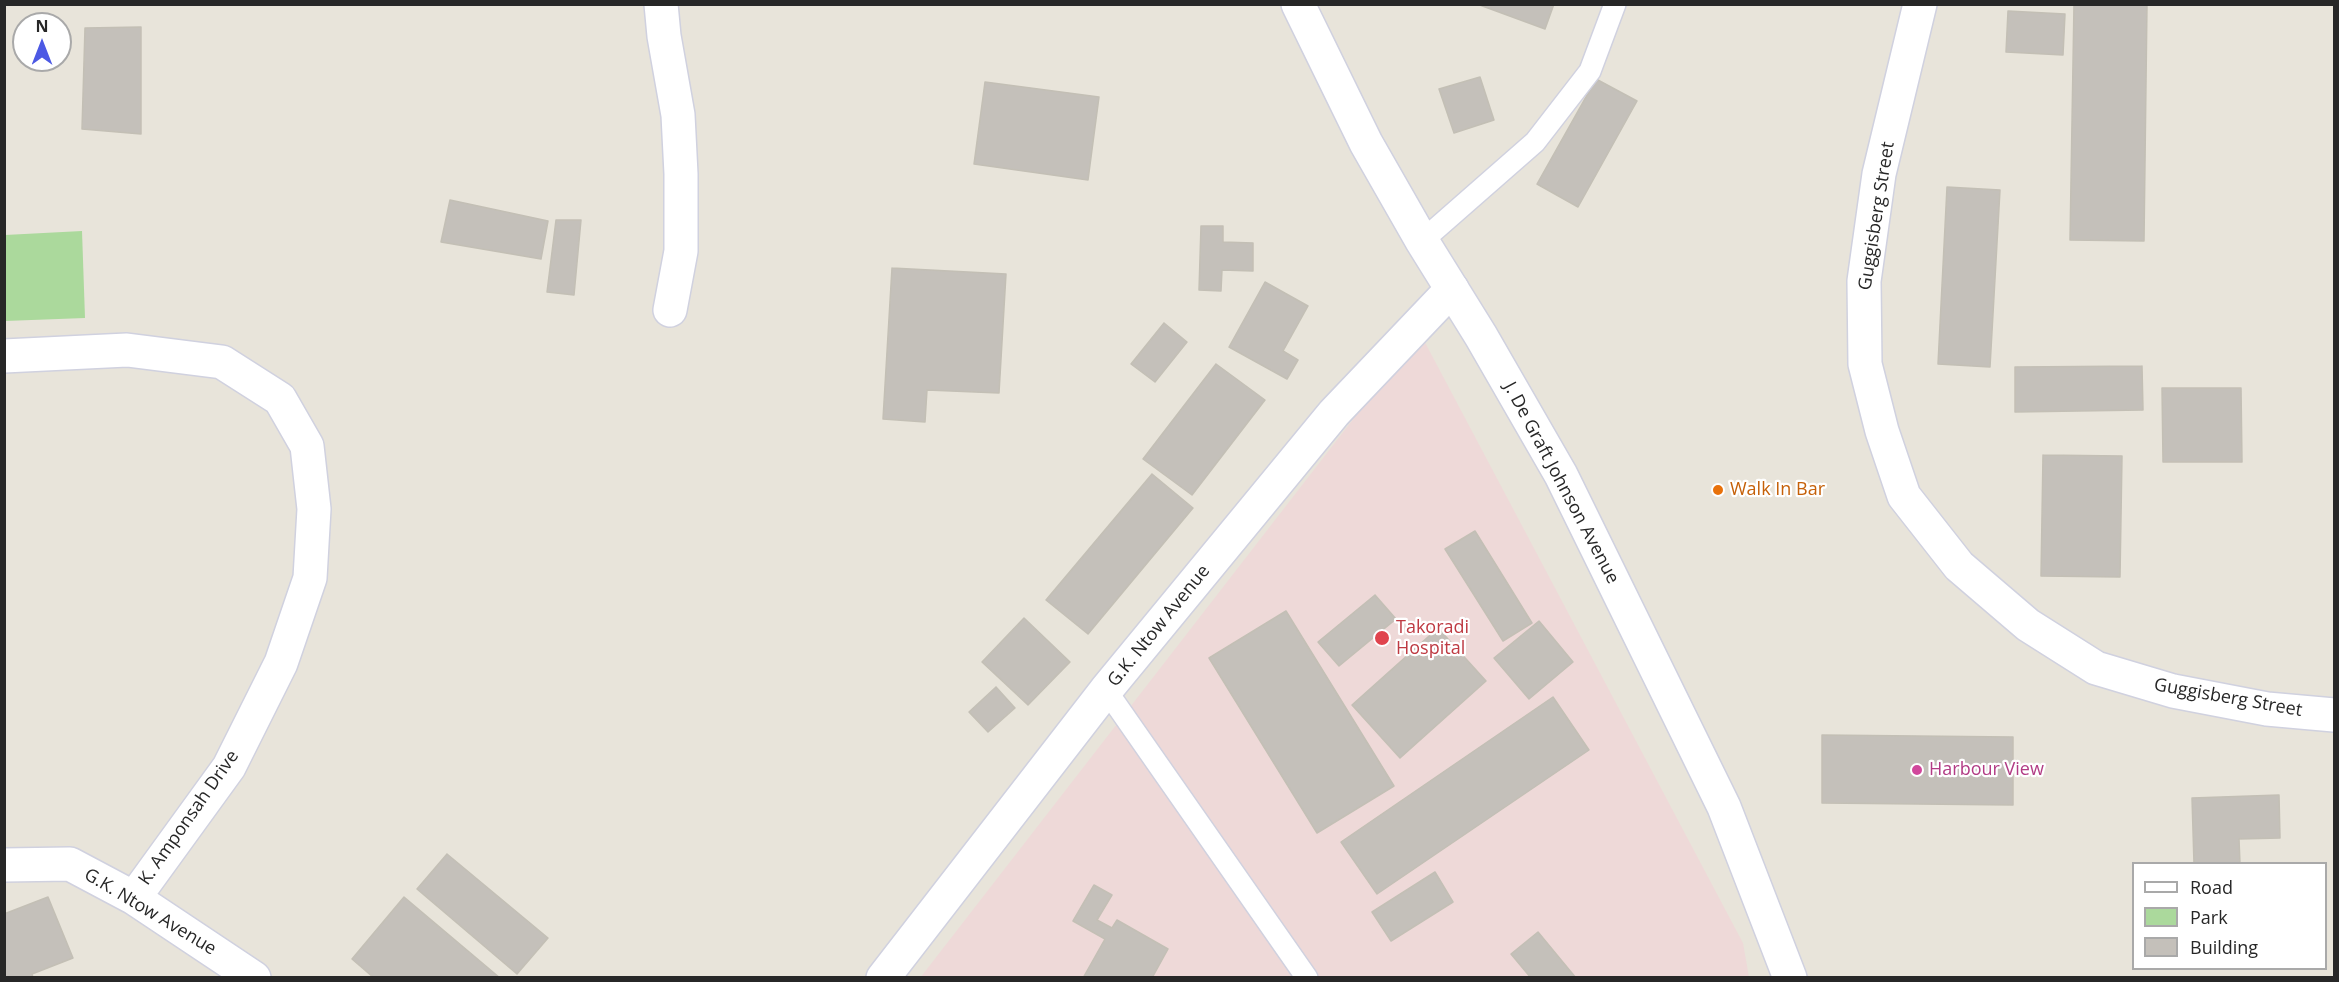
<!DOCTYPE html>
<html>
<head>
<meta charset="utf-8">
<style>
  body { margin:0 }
  #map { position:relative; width:2339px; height:982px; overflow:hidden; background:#e8e4da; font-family:"Open Sans",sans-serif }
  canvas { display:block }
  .frame { position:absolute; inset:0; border:6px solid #272727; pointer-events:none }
  .legend { position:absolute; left:2132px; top:862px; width:195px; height:108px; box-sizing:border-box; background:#fff; border:2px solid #a9a9a9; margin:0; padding:8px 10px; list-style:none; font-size:18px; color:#272727 }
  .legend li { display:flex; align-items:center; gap:12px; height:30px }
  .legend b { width:30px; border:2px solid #a9a9a9 }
  .north { position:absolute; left:12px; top:12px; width:60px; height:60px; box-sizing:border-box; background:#fff; border:2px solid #a9a9a9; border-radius:50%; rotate:0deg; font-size:16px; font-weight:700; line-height:24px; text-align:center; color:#272727 }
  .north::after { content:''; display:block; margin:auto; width:21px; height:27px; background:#4c59e4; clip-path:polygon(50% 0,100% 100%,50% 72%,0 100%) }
</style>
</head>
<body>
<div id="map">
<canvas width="2339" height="982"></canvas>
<div class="frame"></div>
<ul class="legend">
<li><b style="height:8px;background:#fff"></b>Road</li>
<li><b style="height:16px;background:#abd99c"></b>Park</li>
<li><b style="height:16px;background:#c4c0ba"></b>Building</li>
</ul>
<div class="north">N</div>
</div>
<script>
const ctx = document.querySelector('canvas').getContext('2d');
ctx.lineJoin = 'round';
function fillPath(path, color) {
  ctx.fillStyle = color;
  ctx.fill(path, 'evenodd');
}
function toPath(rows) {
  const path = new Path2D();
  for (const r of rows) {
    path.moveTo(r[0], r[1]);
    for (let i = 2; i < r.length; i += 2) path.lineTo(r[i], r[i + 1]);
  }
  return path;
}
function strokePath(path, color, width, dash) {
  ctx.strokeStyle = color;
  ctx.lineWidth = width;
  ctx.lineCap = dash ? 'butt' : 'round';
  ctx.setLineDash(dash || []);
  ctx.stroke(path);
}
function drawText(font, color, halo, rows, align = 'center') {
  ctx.font = font + ' "Open Sans",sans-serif';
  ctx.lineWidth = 4.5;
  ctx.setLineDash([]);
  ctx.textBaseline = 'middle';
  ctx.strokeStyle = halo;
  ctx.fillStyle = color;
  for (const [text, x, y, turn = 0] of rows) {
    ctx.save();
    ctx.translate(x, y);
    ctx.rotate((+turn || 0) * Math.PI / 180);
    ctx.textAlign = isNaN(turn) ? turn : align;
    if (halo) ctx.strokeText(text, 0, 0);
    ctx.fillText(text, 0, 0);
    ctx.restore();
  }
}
fillPath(toPath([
  [1420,333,1743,943,1749,977,920,978]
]), '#eed9d8');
fillPath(toPath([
  [82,231,85,318,5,321,5,235]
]), '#abd99c');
const building = toPath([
  [1477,4,1554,4,1545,29,1477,4],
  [2074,4,2147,4,2144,241,2070,240,2074,4],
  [2008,11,2065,14,2063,55,2006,52,2008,11],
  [141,27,141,134,82,129,85,28,141,27],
  [1480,77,1494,120,1454,133,1439,89,1480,77],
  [1596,79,1637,101,1578,207,1537,184,1596,79],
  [985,82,1099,97,1088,180,974,164,985,82],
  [1947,187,2000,190,1990,367,1938,364,1947,187],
  [450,200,548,221,541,259,441,242,450,200],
  [556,220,581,220,574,295,547,292,556,220],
  [1201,226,1223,226,1223,242,1253,243,1253,271,1222,270,1221,291,1199,290,1201,226],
  [892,268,1006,274,999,393,927,390,925,422,883,419,892,268],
  [1265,282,1308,306,1283,351,1298,360,1287,379,1229,347,1265,282],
  [1164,323,1187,342,1155,382,1131,364,1164,323],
  [1216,364,1265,400,1192,495,1143,459,1216,364],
  [2142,366,2143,410,2015,412,2015,367,2142,366],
  [2162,388,2241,388,2242,462,2163,462,2162,388],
  [2043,455,2122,456,2120,577,2041,576,2043,455],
  [1152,474,1193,508,1088,634,1046,600,1152,474],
  [1475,531,1532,623,1503,641,1445,549,1475,531],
  [1375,595,1396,619,1339,666,1318,642,1375,595],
  [1286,611,1394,786,1317,833,1209,658,1286,611],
  [1024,618,1070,662,1028,705,982,662,1024,618],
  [1539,621,1573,662,1529,699,1494,658,1539,621],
  [1438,628,1486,681,1400,758,1352,705,1438,628],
  [996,687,1015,708,988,732,969,712,996,687],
  [1553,697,1589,750,1377,894,1341,842,1553,697],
  [1822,735,2013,737,2013,805,1822,803,1822,735],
  [2279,795,2280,838,2239,839,2240,864,2194,864,2192,798,2279,795],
  [447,854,548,938,517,974,417,889,447,854],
  [1435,872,1453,902,1391,941,1372,912,1435,872],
  [1094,885,1112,895,1097,920,1112,928,1117,920,1168,949,1152,978,1083,978,1105,939,1073,921,1094,885],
  [48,897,73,958,32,974,33,978,4,978,4,914,48,897],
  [404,897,500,978,374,978,352,959,404,897],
  [1538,932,1576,978,1531,978,1511,954,1538,932]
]);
fillPath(building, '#c4c0ba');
strokePath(building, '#c3bfb5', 1.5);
const lane = toPath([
  [1422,241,1535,142,1590,71,1615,4],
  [1106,690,1307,978]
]);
const street = toPath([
  [661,4,664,36,678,115,681,174,681,251,670,310],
  [1920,4,1879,174,1864,281,1865,364,1882,431,1904,496,1959,566,2028,625,2096,668,2173,691,2267,709,2334,715],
  [4,356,127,350,222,362,280,399,307,446,314,509,310,578,281,663,229,767,134,898],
  [4,865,70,864,134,898,254,978],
  [883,978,1106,690,1334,413,1452,289]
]);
const secondary = toPath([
  [1298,4,1366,143,1422,241,1481,336,1561,475,1724,807,1790,978]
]);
strokePath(lane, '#d0d1df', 24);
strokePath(street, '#d0d1df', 36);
strokePath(secondary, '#d0d1df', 36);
strokePath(lane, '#fff', 21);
strokePath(street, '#fff', 33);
strokePath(secondary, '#fff', 33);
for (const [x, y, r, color] of [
  [1718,490,6,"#e8710a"],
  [1382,638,8,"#e0444e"],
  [1917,770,6,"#d1479c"]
]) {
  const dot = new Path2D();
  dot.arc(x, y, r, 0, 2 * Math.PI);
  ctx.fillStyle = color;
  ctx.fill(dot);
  strokePath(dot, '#fff', 2);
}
drawText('18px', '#272727', '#fff', [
  ["Guggisberg Street",1877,216,-81],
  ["J. De Graft Johnson Avenue",1561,483,62],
  ["G.K. Ntow Avenue",1159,626,-51],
  ["Guggisberg Street",2228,698,10],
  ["K. Amponsah Drive",189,818,-55],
  ["G.K. Ntow Avenue",150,912,31]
]);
drawText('18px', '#c56008', '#fff', [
  ["Walk In Bar",1730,490]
], 'left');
drawText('18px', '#be3a42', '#fff', [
  ["Takoradi",1396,628],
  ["Hospital",1396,649]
], 'left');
drawText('18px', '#b23c85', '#fff', [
  ["Harbour View",1929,770]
], 'left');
</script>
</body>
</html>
